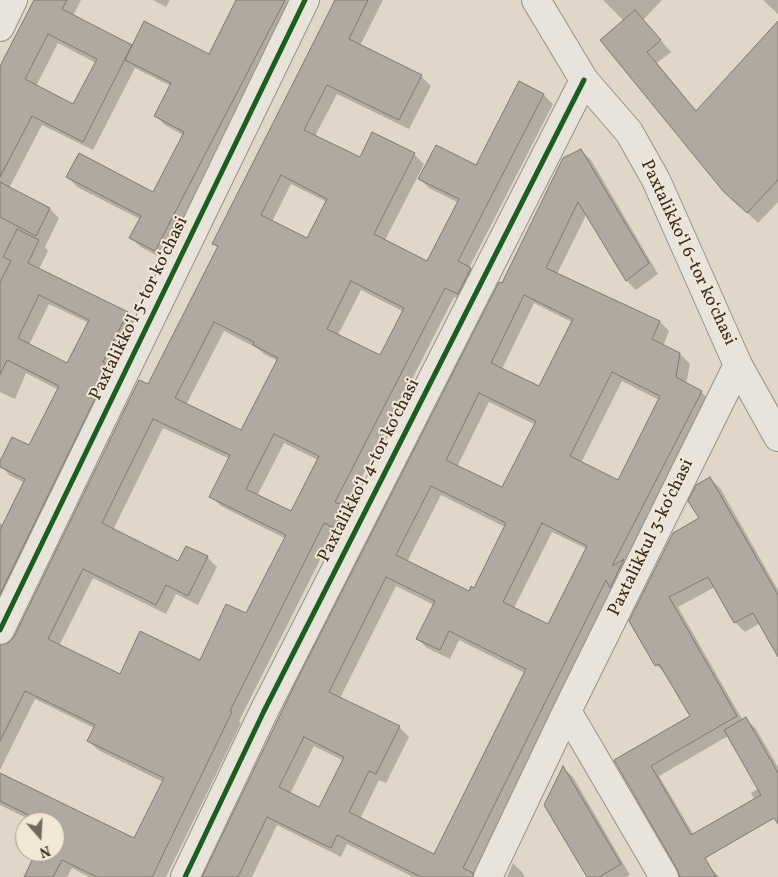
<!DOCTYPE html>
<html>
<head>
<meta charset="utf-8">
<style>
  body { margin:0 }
  #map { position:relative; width:778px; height:877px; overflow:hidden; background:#e0d7c8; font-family:Vollkorn,serif }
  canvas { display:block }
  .north { position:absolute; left:15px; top:812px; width:50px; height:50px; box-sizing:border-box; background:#f2e7d5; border:1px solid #a69b8d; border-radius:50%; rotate:161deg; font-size:14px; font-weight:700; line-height:20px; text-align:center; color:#352a20 }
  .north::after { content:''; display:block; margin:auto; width:18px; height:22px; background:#71675b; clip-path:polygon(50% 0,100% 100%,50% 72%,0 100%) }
</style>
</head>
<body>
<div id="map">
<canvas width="778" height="877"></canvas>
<div class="north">N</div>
</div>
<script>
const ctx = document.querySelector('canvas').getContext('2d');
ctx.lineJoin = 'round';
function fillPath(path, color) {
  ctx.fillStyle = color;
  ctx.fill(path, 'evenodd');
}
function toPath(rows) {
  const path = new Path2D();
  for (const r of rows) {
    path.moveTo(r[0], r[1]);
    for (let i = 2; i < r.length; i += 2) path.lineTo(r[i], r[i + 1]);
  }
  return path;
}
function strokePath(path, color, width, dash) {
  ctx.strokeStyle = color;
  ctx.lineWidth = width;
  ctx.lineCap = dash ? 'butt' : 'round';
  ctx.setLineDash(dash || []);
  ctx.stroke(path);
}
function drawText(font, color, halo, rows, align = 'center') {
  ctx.font = font + ' Vollkorn,serif';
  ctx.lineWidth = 4;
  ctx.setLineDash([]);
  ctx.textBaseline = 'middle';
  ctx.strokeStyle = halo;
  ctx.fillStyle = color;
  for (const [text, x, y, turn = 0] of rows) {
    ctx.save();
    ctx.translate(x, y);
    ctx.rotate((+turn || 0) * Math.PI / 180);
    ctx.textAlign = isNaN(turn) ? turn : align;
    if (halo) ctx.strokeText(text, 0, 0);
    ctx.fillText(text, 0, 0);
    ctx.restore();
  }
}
fillPath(toPath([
  [36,0,81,0,73,16,133,47,209,56,238,0,299,0,165,260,141,247,131,238,140,219,77,187,68,177,153,194,183,135,165,125,156,116,171,86,135,68,93,150,42,125,9,188,50,209,59,218,45,247,48,251,39,269,127,313,137,323,0,623,0,523,4,525,25,483,9,475,0,463,30,447,59,390,26,373,15,399,0,392,0,70],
  [58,43,96,63,74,106,36,86],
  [49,304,89,323,68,364,29,345],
  [153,0,170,0,166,7],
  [337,0,383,0,360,46,421,76,431,86,409,129,337,94,315,136,360,159,414,154,424,164,385,240,428,263,459,203,429,188,420,179,476,167,544,95,553,104,469,268,480,278,468,303,454,297,346,508,358,519,348,539,334,532,239,721,241,723,166,877,89,877,72,868,67,877,25,877,37,852,55,852,55,822,35,822,0,805,0,775,135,840,163,782,98,750,88,740,94,728,35,699,0,770,0,646,10,644,15,638,148,386,218,248,213,243],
  [291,184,327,202,308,240,272,222],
  [361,290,404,312,381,357,338,335],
  [224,331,257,348,264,354,278,361,241,432,186,405],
  [163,428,230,459,211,496,221,506,286,539,247,615,200,662,120,676,59,646,93,578,166,614,176,594,198,605,217,567,207,557,179,562,113,530],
  [284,443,318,460,291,513,257,496],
  [603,0,662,0,643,20,671,52,657,63,697,112,778,23,778,202,758,223,736,202,624,21],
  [763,0,778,0,778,14],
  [581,151,591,160,658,274,636,290,627,281,587,213,557,274,660,322,669,331,663,346,680,354,690,364,686,384,701,392,711,401,473,877,413,877,347,844,341,857,277,825,252,877,204,877,502,285],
  [534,303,572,322,540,388,502,369],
  [622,381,659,400,619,481,581,463],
  [489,402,536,425,503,489,457,467],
  [441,495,505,527,475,589,470,593,407,562],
  [552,532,587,549,549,626,514,608],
  [396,586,434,605,417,638,427,648,450,659,459,640,525,673,435,855,360,819,379,780,386,783,409,737,399,727,340,698],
  [314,746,344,761,320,809,290,794],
  [710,479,720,488,778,590,778,654,760,623,745,632,735,622,715,587,678,607,743,721,746,719,756,729,778,767,778,816,770,820,761,811,751,793,759,788,728,736,659,776,695,837,672,850,615,760,691,716,667,674,656,665,631,619,700,519],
  [563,768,573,777,630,875,626,877,589,877],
  [513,863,522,872,525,877,507,877],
  [709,866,719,877,689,877]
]), '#0003');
const building = toPath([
  [34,0,67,0,62,9,132,45,83,142,32,116,0,177,0,66,34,0],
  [48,34,97,59,73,104,25,79,48,34],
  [236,0,285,0,155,251,129,238,141,216,66,177,79,153,153,192,184,132,154,116,171,83,125,60,144,21,209,54,236,0],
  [335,0,368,0,349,39,422,75,399,120,327,85,304,130,360,157,372,132,415,153,374,234,427,261,459,199,418,179,436,145,476,165,519,81,544,94,458,261,471,268,458,294,445,288,335,502,349,508,338,530,324,523,230,711,232,712,152,877,97,877,62,860,53,877,24,877,36,852,55,852,55,822,43,822,0,801,0,773,134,838,164,778,87,741,95,725,25,691,0,741,0,645,8,643,14,637,139,380,148,384,218,246,212,244,335,0],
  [281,175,327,199,307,238,261,215,281,175],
  [351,281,404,308,380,355,327,329,351,281],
  [214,322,254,342,253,345,278,358,241,430,175,398,214,322],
  [153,419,230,455,209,497,286,535,246,613,226,604,200,660,140,631,120,674,48,639,83,569,156,605,166,585,188,596,208,556,186,546,178,561,102,523,153,419],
  [274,434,319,456,291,511,246,489,274,434],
  [635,10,661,40,647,52,696,111,778,21,778,180,747,213,723,191,600,40,635,10],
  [581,149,649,263,626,281,578,202,546,268,660,321,652,339,680,353,676,377,702,391,612,566,624,559,610,588,606,580,463,868,473,873,473,877,421,877,337,835,331,848,267,817,238,877,202,877,296,682,499,282,502,283,563,158,581,149],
  [524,295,573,319,539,386,491,363,524,295],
  [612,372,660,396,618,480,570,456,612,372],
  [479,393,536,421,502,487,446,460,479,393],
  [431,486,506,523,474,588,471,586,469,591,396,555,431,486],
  [542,523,587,546,548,624,503,602,542,523],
  [386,577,435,601,416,639,440,650,449,631,526,669,434,854,349,812,369,771,376,774,400,726,329,692,386,577],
  [304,737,344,757,319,807,279,787,304,737],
  [0,182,50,208,36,236,0,217,0,182],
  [17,229,39,240,28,263,128,312,103,362,111,366,0,594,0,530,25,479,0,467,0,461,12,437,29,445,59,386,7,360,0,375,0,282,11,261,3,257,17,229],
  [39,295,89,320,67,363,18,338,39,295],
  [710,477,778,595,778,657,753,613,734,623,708,577,669,597,737,716,651,766,691,835,761,795,724,730,746,717,778,773,778,824,774,818,705,858,716,877,680,877,677,869,614,760,690,716,659,664,655,666,629,621,673,533,699,518,688,501,696,485,710,477],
  [563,766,621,864,599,877,587,877,544,805,563,766]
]);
fillPath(building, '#b0a99f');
strokePath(building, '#7e786f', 1);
const street = toPath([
  [536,0,584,80,629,132,656,180,738,365,778,437],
  [0,27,13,0],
  [0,630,305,0],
  [567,711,664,877],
  [185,877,264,711,584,80],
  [488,877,567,711,738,365]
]);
strokePath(street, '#969086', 30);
strokePath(street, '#e8e3db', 28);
strokePath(toPath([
  [0,630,305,0],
  [185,877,264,711,584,80]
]), '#1b5e20', 5);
drawText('18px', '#352a20', '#f2e7d5', [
  ["Paxtalikkoʻl 6-tor koʻchasi",687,253,65],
  ["Paxtalikkoʻl 5-tor koʻchasi",140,309,-64],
  ["Paxtalikkoʻl 4-tor koʻchasi",370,471,-63],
  ["Paxtalikkul 3-koʻchasi",652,538,-64]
]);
</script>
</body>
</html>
